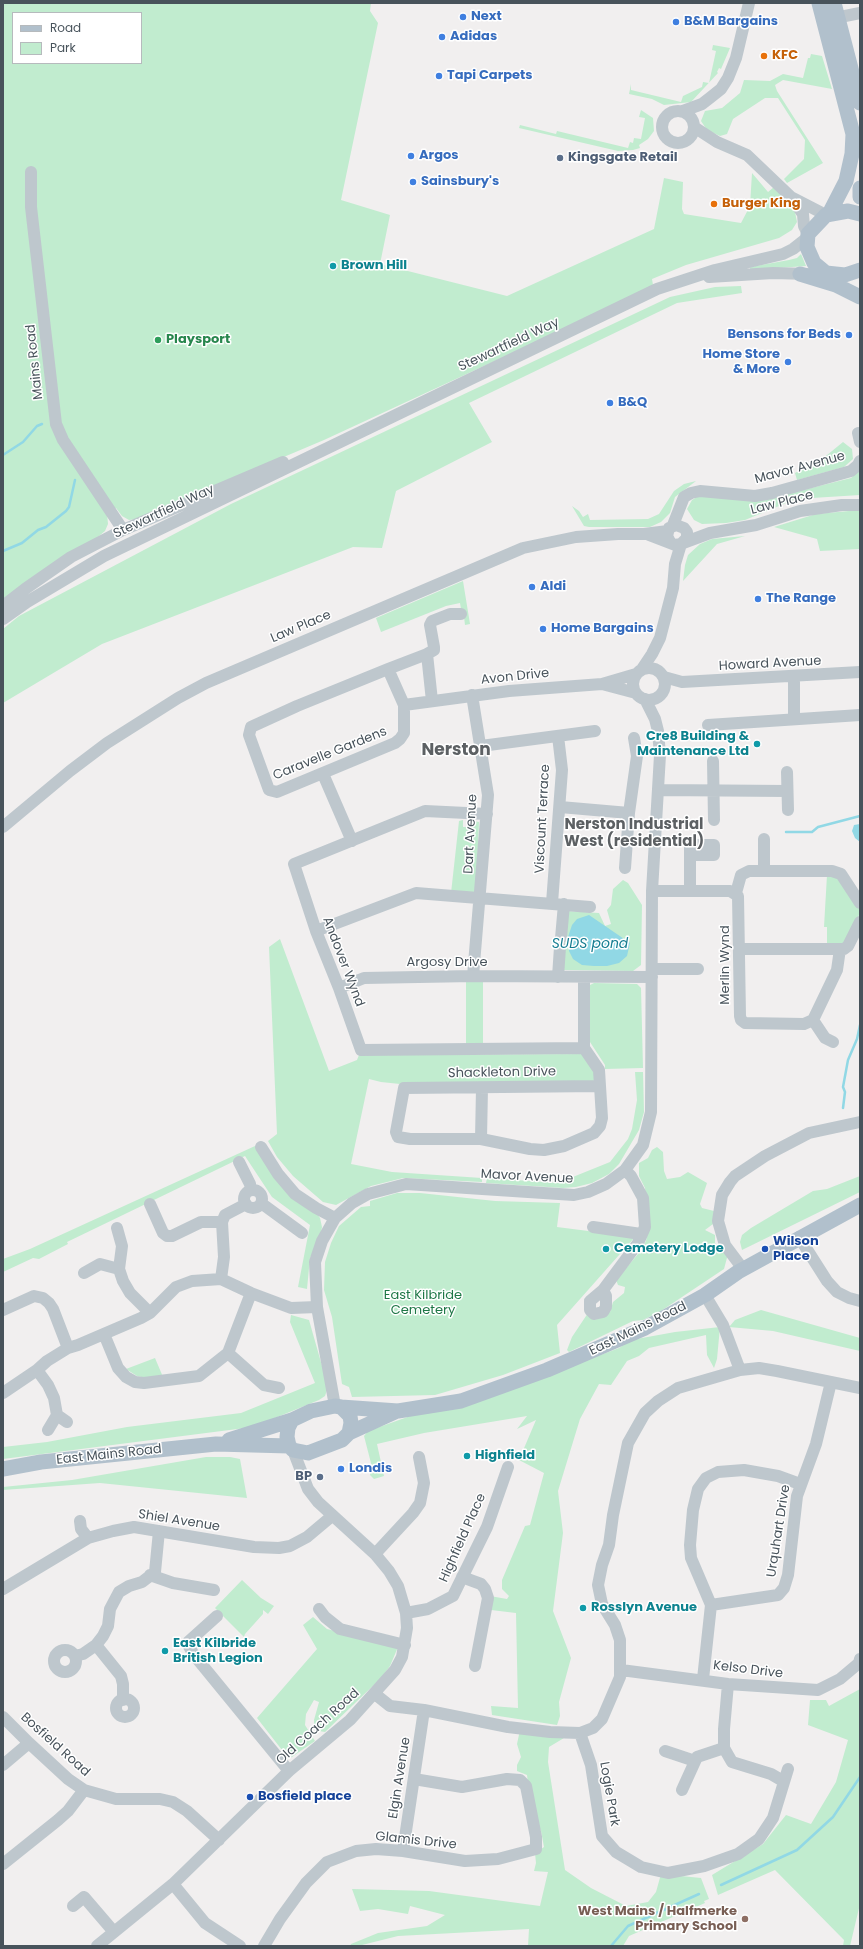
<!DOCTYPE html>
<html>
<head>
<meta charset="utf-8">
<style>
  body { margin:0 }
  #map { position:relative; width:863px; height:1949px; overflow:hidden; background:#f1efef; font-family:Poppins,sans-serif }
  canvas { display:block }
  .frame { position:absolute; inset:0; border:4px solid #48535b; pointer-events:none }
  .legend { position:absolute; left:12px; top:12px; width:130px; height:52px; box-sizing:border-box; background:#fff; border:1px solid #b6babd; margin:0; padding:5px 7px; list-style:none; font-size:12px; color:#48535b }
  .legend li { display:flex; align-items:center; gap:8px; height:20px }
  .legend b { width:20px; border:1px solid #b6babd }
</style>
</head>
<body>
<div id="map">
<canvas width="863" height="1949"></canvas>
<div class="frame"></div>
<ul class="legend">
<li><b style="height:5px;background:#b1c0cc"></b>Road</li>
<li><b style="height:11px;background:#c1eccf"></b>Park</li>
</ul>
</div>
<script>
const ctx = document.querySelector('canvas').getContext('2d');
ctx.lineJoin = 'round';
function fillPath(path, color) {
  ctx.fillStyle = color;
  ctx.fill(path, 'evenodd');
}
function toPath(rows) {
  const path = new Path2D();
  for (const r of rows) {
    if (r.length === 3) {
      path.moveTo(r[0] + r[2], r[1]);
      path.arc(r[0], r[1], r[2], 0, 2 * Math.PI);
      continue;
    }
    path.moveTo(r[0], r[1]);
    for (let i = 2; i < r.length; i += 2) path.lineTo(r[i], r[i + 1]);
  }
  return path;
}
function strokePath(path, color, width, dash) {
  ctx.strokeStyle = color;
  ctx.lineWidth = width;
  ctx.lineCap = dash ? 'butt' : 'round';
  ctx.setLineDash(dash || []);
  ctx.stroke(path);
}
function drawText(font, color, halo, rows, align = 'center') {
  ctx.font = font + ' Poppins,sans-serif';
  ctx.lineWidth = 3;
  ctx.setLineDash([]);
  ctx.textBaseline = 'middle';
  ctx.strokeStyle = halo;
  ctx.fillStyle = color;
  for (const [text, x, y, turn = 0] of rows) {
    ctx.save();
    ctx.translate(x, y);
    ctx.rotate((+turn || 0) * Math.PI / 180);
    ctx.textAlign = isNaN(turn) ? turn : align;
    if (halo) ctx.strokeText(text, 0, 0);
    ctx.fillText(text, 0, 0);
    ctx.restore();
  }
}
fillPath(toPath([
  [3,3,371,3,370,11,378,23,341,200,390,215,380,264,507,296,654,229,664,178,683,182,682,209,684,214,741,223,750,206,752,173,768,192,774,187,795,212,797,222,792,230,779,238,686,265,652,279,653,285,510,354,324,440,137,519,129,520,122,516,116,508,107,513,108,524,105,531,99,536,3,602],
  [13,13,141,13,141,63,13,63],
  [713,45,730,48,721,69,719,68,717,72,718,73,691,102,664,105,652,99,629,94,631,84,631,90,681,102,683,96,702,87,703,82,709,83,716,51,712,50],
  [811,54,822,56,832,89,783,80,775,85,777,91,823,163,787,183,784,179,804,159,805,140,778,98,765,98,733,119,727,134,720,136,707,130,701,121,705,111,722,108,740,93,744,80,770,81,783,74,803,78,808,58,810,58],
  [641,110,653,118,654,131,648,139,639,145,640,148,633,150,618,151,519,128,520,125,556,134,557,131,628,148,630,142,633,143,634,138,641,139,645,118,639,117],
  [801,254,806,266,750,270,750,267,789,260,797,258],
  [741,286,742,293,677,303,469,403,492,442,396,491,382,548,353,547,102,644,3,703,3,629,19,616,231,504,670,297,715,287],
  [843,442,852,449,853,459,844,467,797,480,795,473,821,460],
  [860,470,860,495,796,499,745,520,726,523,702,524,694,520,687,509,692,500,700,495,783,495,851,478],
  [696,481,675,497,670,513,661,522,650,527,589,527,584,526,572,506,579,511,583,517,588,514,590,520,648,519,659,514,674,491,684,484],
  [860,510,860,549,820,551,817,539,774,527,816,514],
  [745,536,717,544,683,581,685,565,688,555,700,544,712,539],
  [463,581,470,624,465,625,463,609,461,609,460,603,446,606,381,632,376,618],
  [463,820,463,827,473,827,473,821,479,822,476,894,451,893,459,821],
  [827,875,836,876,860,908,859,915,845,943,827,946,827,927,824,927],
  [623,880,628,883,642,905,641,965,633,971,563,970,566,911,599,913,605,926,611,924,607,910,611,905,613,889],
  [280,939,329,1071,357,1060,359,1055,583,1054,594,1069,595,1080,591,1082,400,1084,381,1082,369,1079,351,1164,392,1172,482,1178,482,1182,403,1178,371,1186,336,1205,323,1202,293,1176,277,1157,268,1141,277,1134,269,947],
  [466,982,483,982,483,1044,466,1045],
  [594,983,637,984,641,988,643,1068,605,1069,605,1065,590,1042,590,985],
  [635,1072,643,1072,644,1112,639,1130,619,1164,609,1174,592,1183,576,1187,563,1188,486,1183,487,1178,558,1183,610,1162,628,1139,632,1129,637,1100],
  [255,1146,265,1163,316,1212,320,1218,322,1227,320,1238,310,1258,307,1289,298,1287,310,1225,272,1197,245,1156,67,1242,68,1244,39,1259,33,1258,3,1272,3,1259,30,1249],
  [657,1147,663,1152,664,1171,667,1179,680,1177,688,1172,707,1183,700,1204,702,1208,714,1211,713,1224,705,1230,715,1235,715,1243,728,1254,724,1269,661,1311,643,1320,633,1321,569,1352,567,1350,572,1337,590,1310,610,1312,613,1302,624,1293,625,1287,618,1285,616,1280,638,1254,646,1241,648,1229,645,1188,639,1176,639,1163,648,1158,652,1150],
  [860,1176,860,1192,742,1250,740,1242,742,1235,751,1228,813,1191,827,1189],
  [397,1193,420,1193,495,1201,560,1203,557,1227,635,1237,557,1325,560,1353,503,1375,435,1395,352,1397,349,1387,342,1384,332,1317,324,1290,325,1262,331,1243,339,1226,361,1207,370,1206,370,1201],
  [761,1310,860,1338,860,1351,773,1331,729,1327,735,1320],
  [291,1315,309,1320,328,1387,325,1396,319,1400,253,1427,3,1459,3,1447,47,1442,127,1427,241,1413,315,1383,290,1322],
  [720,1327,717,1359,714,1368,707,1355,706,1335,649,1348,639,1356,627,1361,611,1385,599,1384,580,1419,558,1491,563,1533,553,1611,571,1658,559,1702,560,1716,557,1725,492,1715,491,1706,518,1708,516,1613,491,1610,490,1596,507,1599,509,1596,502,1589,502,1580,525,1526,530,1525,544,1473,519,1460,536,1420,517,1429,527,1416,424,1433,377,1444,384,1476,374,1479,370,1475,372,1467,364,1436,368,1431,416,1414,485,1399,619,1348,631,1340,675,1332],
  [155,1358,163,1377,151,1379,137,1376,126,1369],
  [206,1457,230,1457,240,1459,247,1498,100,1483,3,1490,3,1487,72,1480],
  [242,1580,261,1598,274,1606,268,1614,263,1610,263,1614,245,1634,244,1637,215,1608],
  [313,1617,327,1629,398,1647,390,1666,381,1678,325,1732,319,1731,314,1726,314,1720,319,1702,314,1700,306,1714,305,1725,315,1741,289,1759,257,1718,317,1649,303,1625],
  [860,1689,860,1904,850,1946,843,1946,844,1940,775,1870,718,1895,712,1875,763,1844,786,1815,811,1824,836,1782,848,1740,808,1725,810,1700,826,1700,829,1706],
  [520,1730,564,1738,549,1747,548,1762,565,1870,591,1888,626,1906,648,1902,656,1892,661,1874,701,1878,709,1899,704,1901,705,1903,629,1936,623,1946,528,1946,529,1929,398,1936,358,1946,350,1946,351,1944,378,1933,427,1926,445,1915,410,1906,408,1914,378,1909,360,1911,352,1889,429,1891,540,1906,548,1872,534,1871,536,1863,535,1853,544,1847,541,1831,532,1816,527,1775,517,1771,517,1765,521,1757,517,1744]
]), '#c1eccf');
fillPath(toPath([
  [860,824,860,842,855,838,852,831,854,825],
  [589,915,630,943,627,956,619,963,607,966,594,966,582,965,573,959,569,951,568,937,572,925,577,919]
]), '#91d8e5');
strokePath(toPath([
  [3,455,23,442,37,426,42,424],
  [3,551,22,543,38,530,46,527,66,511,69,507,75,480],
  [786,832,812,832,818,827,860,816],
  [843,1108,845,1092,843,1087,848,1060,857,1039,860,1025],
  [721,1885,797,1850,833,1817,860,1777],
  [611,1946,628,1926,699,1894]
]), '#91d8e5', 2.5);
strokePath(toPath([
  [830,19,860,13],
  [678,127,16],
  [683,111,702,104,711,97,721,89,728,78,736,58,749,3],
  [694,127,717,142,747,155,791,197,826,215],
  [31,172,31,207,56,424,63,440,123,530],
  [792,198,803,214,804,226,808,234],
  [709,277,773,273,809,274],
  [858,433,860,442],
  [673,525,684,497,691,493,700,491,755,496,772,493,851,471,858,465,860,461],
  [649,535,675,545,681,544,687,538,687,532,684,528,676,525,669,528,667,536,670,542],
  [683,543,710,533,756,525,800,511,842,505,860,505],
  [3,606,25,589,71,557,123,530,283,462],
  [3,619,27,602,104,556,657,289,715,270,783,254,793,249,807,238],
  [649,684,16],
  [388,669,404,705,404,733,400,739,395,743,277,792,269,790,249,735,251,727,297,706,388,669,427,654],
  [642,669,652,654,660,638,673,588,675,564,681,544],
  [664,677,682,682,860,672],
  [602,684,636,693],
  [472,695,488,795,473,976],
  [432,701,427,654,434,650,434,647,430,625,432,621,450,614,461,614],
  [404,705,509,691,602,684,636,674],
  [794,719,794,676],
  [708,725,860,715],
  [481,746,595,731],
  [713,761,714,820],
  [787,772,788,810],
  [323,774,352,841],
  [658,790,787,791],
  [560,807,629,813],
  [487,814,425,811,294,864,316,931,339,988,361,1050,584,1048],
  [3,827,70,771,107,743,178,698,206,683,523,548,576,537,618,534,644,534,668,531],
  [764,839,764,871],
  [690,855,714,855,714,845,690,845,690,891],
  [625,868,629,813,637,756,634,738],
  [652,891,730,891,738,896,740,1016,741,1020,745,1023,804,1024,813,1020,837,970,840,949],
  [736,893,741,875,749,871,832,871,841,874,860,903],
  [552,903,562,770,558,736],
  [316,931,416,893,590,907],
  [561,938,564,904],
  [740,949,844,949,848,946,860,922],
  [652,969,698,969],
  [558,977,560,947],
  [584,977,584,1048,599,1070,602,1118,600,1126,594,1133,564,1146,544,1150,530,1149,481,1139,410,1139,398,1137,396,1132,404,1088,600,1086],
  [339,988,364,978,473,976,652,977],
  [813,1020,825,1038,833,1042],
  [481,1139,482,1088],
  [261,1147,278,1174,295,1194,316,1208,335,1218],
  [239,1162,250,1184,251,1190],
  [253,1199,9],
  [261,1203,302,1233],
  [150,1204,163,1233,167,1236,172,1236,201,1222,222,1222],
  [593,1227,641,1234],
  [117,1228,122,1246,119,1269,123,1281,130,1293,150,1313],
  [799,1237,827,1281,837,1292,849,1298,860,1301],
  [743,1269,725,1245,718,1221,722,1195,730,1182,735,1176,765,1156,809,1133,860,1122],
  [84,1273,100,1264,119,1269],
  [221,1279,224,1257,222,1222,225,1215,246,1204],
  [603,1290,606,1296,606,1307,603,1312,594,1314,590,1310,590,1301,603,1290,638,1243,645,1227,643,1198,631,1176,625,1170],
  [705,1295,723,1325,740,1370],
  [3,1310,34,1296,43,1298,49,1303,53,1309,68,1348],
  [104,1334,118,1368,126,1377,135,1382,144,1383,199,1376,228,1353,251,1293],
  [228,1353,264,1385,279,1388],
  [37,1370,48,1385,54,1398,57,1415,67,1422],
  [3,1393,37,1370,47,1361,68,1348,78,1345,141,1318,150,1313,176,1287,192,1281,221,1279,251,1293,291,1308,317,1307],
  [335,1406,317,1307,315,1262,322,1241,335,1218,352,1203,368,1194,406,1184,574,1195,588,1192,606,1184,625,1170,643,1145,651,1112,652,891,660,755,658,731,655,719,645,699],
  [48,1430,57,1415],
  [80,1521,81,1529,88,1538],
  [375,1554,413,1513,420,1503,424,1483,419,1457],
  [150,1575,173,1583,214,1590],
  [462,1577,481,1584,485,1589,488,1598,475,1666],
  [3,1589,88,1538,113,1531,134,1527,254,1547,279,1548,290,1546,307,1537,332,1516],
  [711,1605,778,1595,784,1588,788,1575,797,1496,816,1444,831,1382],
  [319,1609,325,1617,340,1629,405,1645],
  [406,1613,428,1609,453,1596,487,1527,508,1467],
  [217,1616,187,1643,194,1655,289,1771],
  [96,1645,121,1676,123,1684,123,1700],
  [65,1661,11],
  [75,1656,83,1654,96,1645,103,1636,108,1626,110,1609,119,1592,129,1586,142,1582,155,1572,159,1531],
  [621,1670,728,1684,818,1690,840,1679,859,1663,860,1659],
  [703,1679,711,1605,691,1558,690,1545,693,1510,698,1489,706,1478,718,1472,744,1470,778,1476,800,1484],
  [728,1684,724,1729,724,1748,732,1762,771,1774,783,1781],
  [375,1694,390,1706,424,1710,508,1727,550,1732,580,1733,593,1728,602,1719,620,1677,620,1640,615,1625,602,1604,598,1585,602,1565,609,1545,613,1515,628,1443,645,1413,658,1401,678,1388,740,1370,759,1368,777,1371,860,1388],
  [125,1708,9],
  [3,1717,29,1743,68,1779,84,1790,116,1799,160,1799,173,1802,187,1811,219,1840],
  [580,1733,591,1765,602,1836,616,1852,641,1867,668,1873,704,1866,738,1854,759,1839,773,1818,788,1769],
  [665,1751,695,1761],
  [3,1765,29,1743],
  [682,1790,697,1757,724,1748],
  [403,1851,424,1710],
  [3,1864,58,1820,68,1811,84,1790],
  [173,1884,205,1923,240,1946],
  [73,1906,84,1897,114,1932],
  [97,1946,173,1884,289,1771,350,1720,395,1670,402,1657,407,1628,406,1613,398,1586,389,1571,375,1554,318,1502,308,1489,293,1450],
  [264,1946,280,1919,306,1883,327,1862,356,1851,376,1849,403,1851,465,1861,498,1859,536,1849,536,1837,526,1786,520,1780,507,1779,462,1787,414,1779]
]), '#bec7cd', 12);
strokePath(toPath([
  [819,3,853,134,852,154,846,181,829,214],
  [834,3,860,103],
  [860,188,860,197],
  [860,214,848,211,826,215,808,234,807,247,814,263,826,273,845,275,860,270],
  [800,274,836,285,860,297],
  [335,1406,341,1407,350,1416,351,1423,349,1433,342,1440,308,1453,293,1450,289,1446,287,1437,288,1428,292,1420,311,1411,335,1406],
  [341,1407,398,1411,461,1401,547,1370,645,1328,705,1295,738,1272,860,1205],
  [349,1433,395,1412],
  [229,1440,292,1420],
  [3,1469,41,1462,216,1444,289,1446]
]), '#b1c0cc', 15);
for (const [x, y, r, color] of [
  [463,17,4,"#3f7fe0"],
  [676,22,4,"#3f7fe0"],
  [442,37,4,"#3f7fe0"],
  [764,56,4,"#e8710a"],
  [439,76,4,"#3f7fe0"],
  [411,156,4,"#3f7fe0"],
  [560,158,4,"#5c6f8a"],
  [413,182,4,"#3f7fe0"],
  [714,204,4,"#e8710a"],
  [333,266,4,"#0f9aa8"],
  [849,335,4,"#3f7fe0"],
  [158,340,4,"#2e9e5b"],
  [788,362,4,"#3f7fe0"],
  [610,403,4,"#3f7fe0"],
  [532,587,4,"#3f7fe0"],
  [758,599,4,"#3f7fe0"],
  [543,629,4,"#3f7fe0"],
  [757,744,4,"#0f9aa8"],
  [606,1249,4,"#0f9aa8"],
  [765,1249,4,"#1a4fb4"],
  [467,1456,4,"#0f9aa8"],
  [341,1469,4,"#3f7fe0"],
  [320,1477,4,"#5c6f8a"],
  [583,1608,4,"#0f9aa8"],
  [165,1651,4,"#0f9aa8"],
  [250,1797,4,"#1a4fb4"],
  [745,1919,4,"#8d6e63"]
]) {
  const dot = new Path2D();
  dot.arc(x, y, r, 0, 2 * Math.PI);
  ctx.fillStyle = color;
  ctx.fill(dot);
  strokePath(dot, '#fff', 1.5);
}
drawText('bold 13px', '#366cbe', '#fff', [
  ["Next",471,17],
  ["B&M Bargains",684,22],
  ["Adidas",450,37],
  ["Tapi Carpets",447,76],
  ["Argos",419,156],
  ["Sainsbury's",421,182],
  ["Bensons for Beds",841,335,"right"],
  ["Home Store",780,355,"right"],
  ["& More",780,370,"right"],
  ["B&Q",618,403],
  ["Aldi",540,587],
  ["The Range",766,599],
  ["Home Bargains",551,629],
  ["Londis",349,1469]
], 'left');
drawText('bold 13px', '#c56008', '#fff', [
  ["KFC",772,56],
  ["Burger King",722,204]
], 'left');
drawText('bold 13px', '#4e5e75', '#fff', [
  ["Kingsgate Retail",568,158],
  ["BP",312,1477,"right"]
], 'left');
drawText('bold 13px', '#0d838f', '#fff', [
  ["Brown Hill",341,266],
  ["Cre8 Building &",749,737,"right"],
  ["Maintenance Ltd",749,752,"right"],
  ["Cemetery Lodge",614,1249],
  ["Highfield",475,1456],
  ["Rosslyn Avenue",591,1608],
  ["East Kilbride",173,1644],
  ["British Legion",173,1659]
], 'left');
drawText('bold 13px', '#27864d', '#fff', [
  ["Playsport",166,340]
], 'left');
drawText('13px', '#48535b', '#fff', [
  ["Stewartfield Way",509,345,-25],
  ["Mains Road",35,362,-96],
  ["Mavor Avenue",800,468,-15],
  ["Law Place",782,503,-14],
  ["Stewartfield Way",164,512,-25],
  ["Law Place",301,627,-23],
  ["Howard Avenue",770,664,-3],
  ["Avon Drive",515,677,-6],
  ["Caravelle Gardens",330,754,-22],
  ["Viscount Terrace",543,819,-87],
  ["Dart Avenue",471,834,-87],
  ["Andover Wynd",343,962,69],
  ["Argosy Drive",447,963],
  ["Merlin Wynd",726,965,-90],
  ["Shackleton Drive",502,1073,-1],
  ["Mavor Avenue",527,1177,3],
  ["East Mains Road",638,1329,-26],
  ["East Mains Road",109,1455,-6],
  ["Shiel Avenue",179,1521,9],
  ["Urquhart Drive",779,1531,-81],
  ["Highfield Place",463,1538,-66],
  ["Kelso Drive",748,1670,7],
  ["Old Coach Road",318,1727,-42],
  ["Bosfield Road",55,1745,42],
  ["Elgin Avenue",400,1778,-81],
  ["Logie Park",609,1794,80],
  ["Glamis Drive",416,1841,6]
]);
drawText('bold 13px', '#164399', '#fff', [
  ["Wilson",773,1242],
  ["Place",773,1257],
  ["Bosfield place",258,1797]
], 'left');
drawText('13px', '#1e7746', '#fff', [
  ["East Kilbride",423,1296],
  ["Cemetery",423,1311]
]);
drawText('bold 13px', '#785e54', '#fff', [
  ["West Mains / Halfmerke",737,1912],
  ["Primary School",737,1927]
], 'right');
drawText('italic 14px', '#167d91', '#fff', [
  ["SUDS pond",590,944]
]);
drawText('bold 15px', '#5c6063', '#fff', [
  ["Nerston Industrial",634,825],
  ["West (residential)",634,842]
]);
drawText('bold 17px', '#5c6063', '#fff', [
  ["Nerston",456,751]
]);
</script>
</body>
</html>
